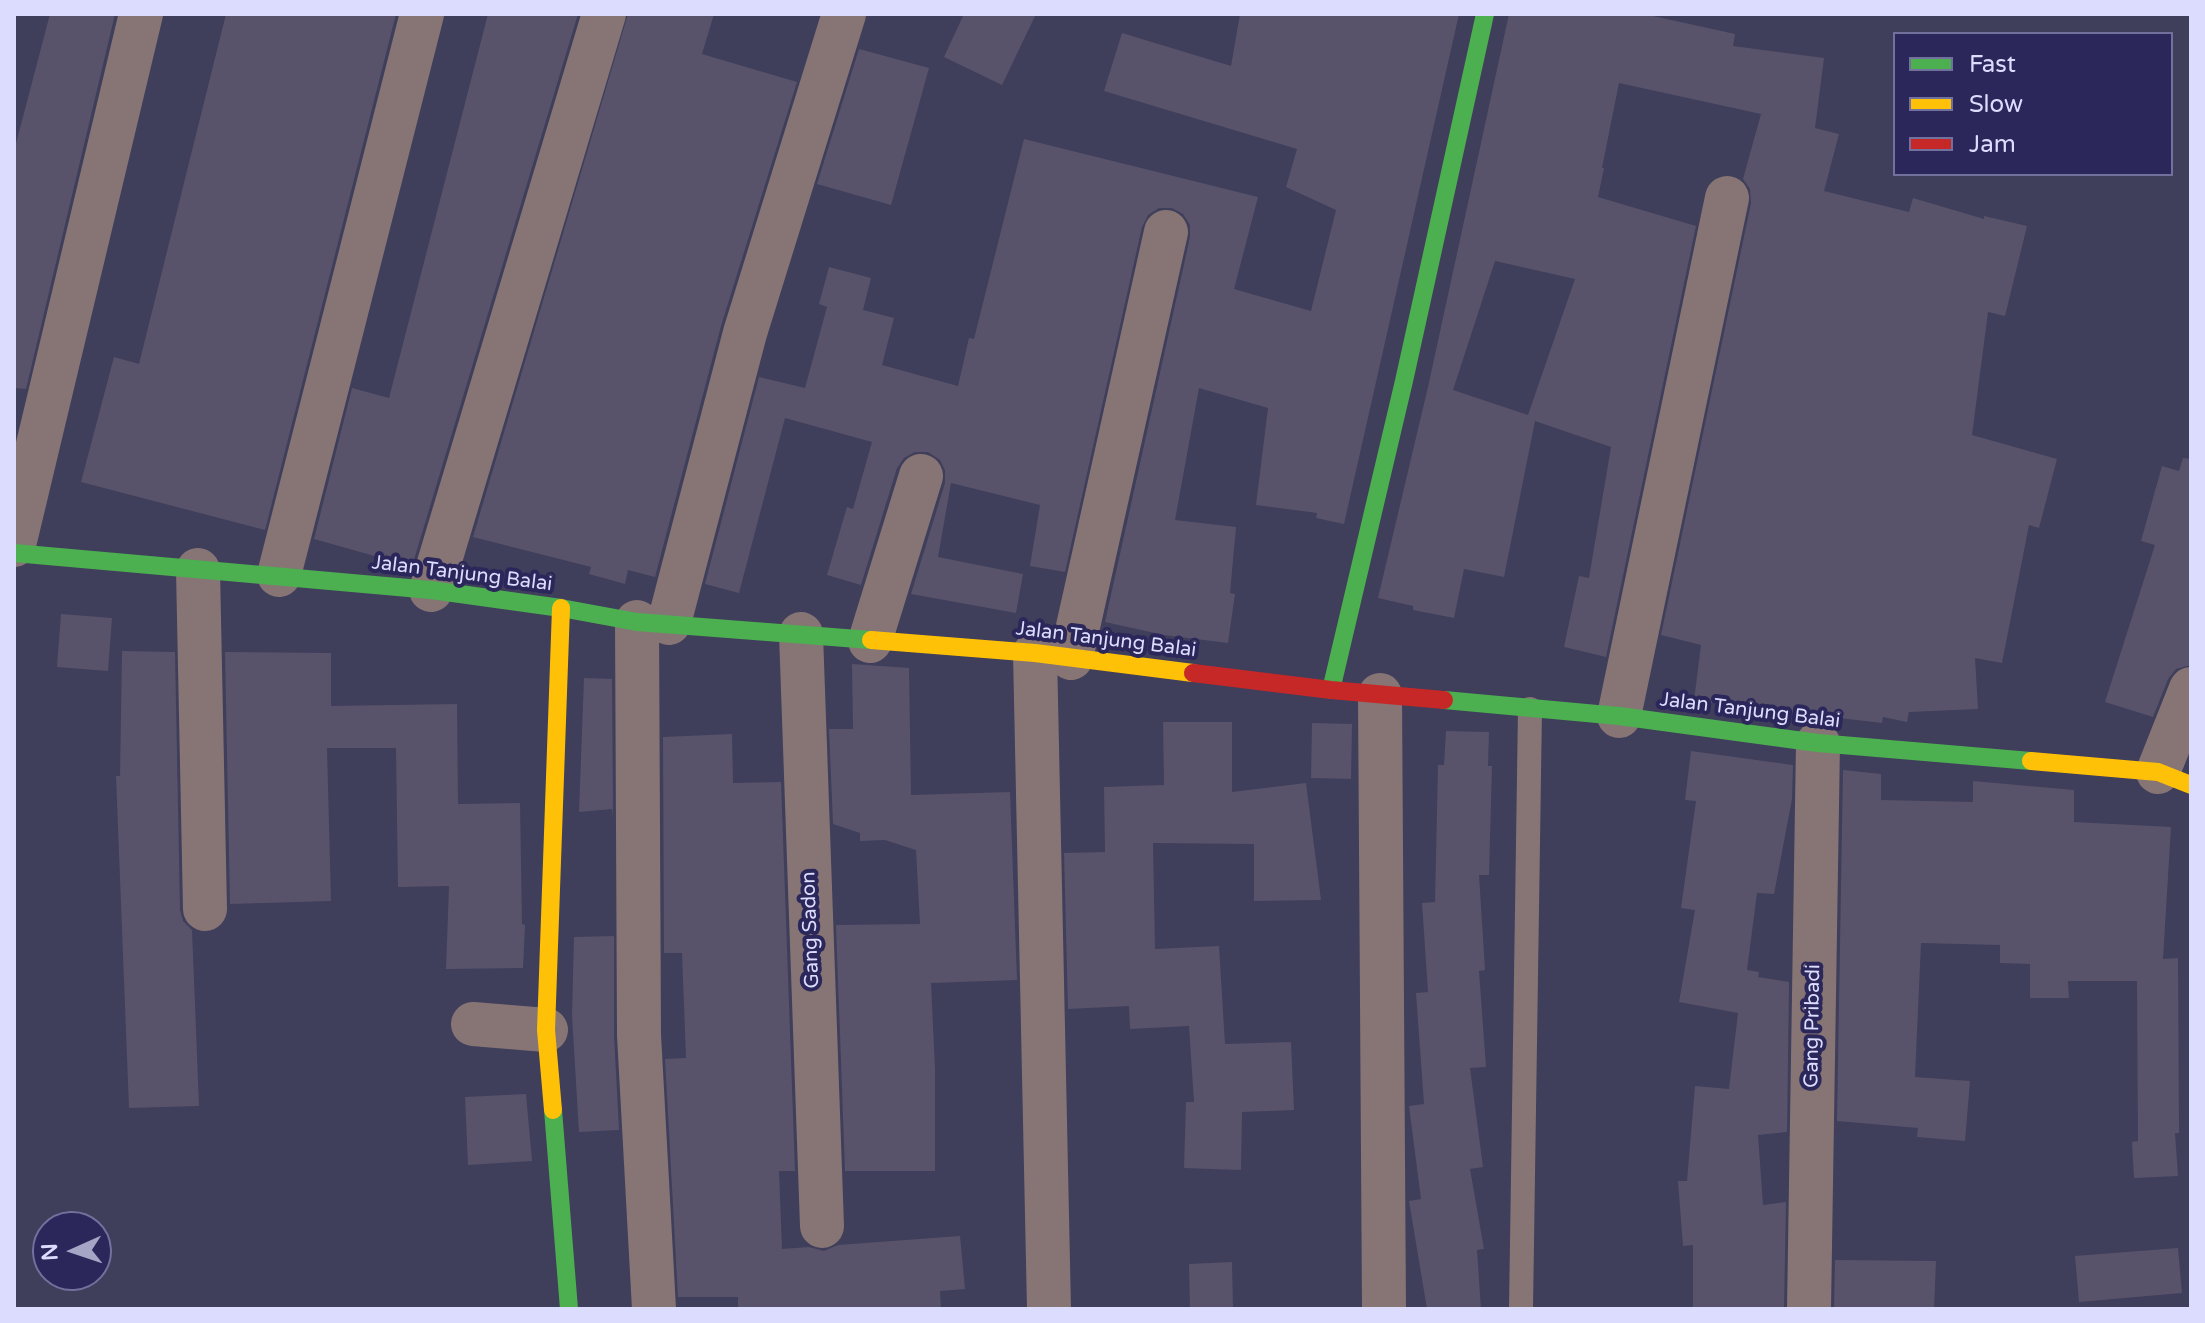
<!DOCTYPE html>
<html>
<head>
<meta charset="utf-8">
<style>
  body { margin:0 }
  #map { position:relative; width:2205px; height:1323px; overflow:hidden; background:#3f3e5b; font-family:"Varela Round",sans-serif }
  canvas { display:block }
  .frame { position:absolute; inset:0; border:16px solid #dcddfe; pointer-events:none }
  .legend { position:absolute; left:1893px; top:32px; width:280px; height:144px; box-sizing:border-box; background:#2b275b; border:2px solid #72709c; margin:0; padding:10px 14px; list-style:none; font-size:24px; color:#dcddfe }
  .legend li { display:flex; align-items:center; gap:16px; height:40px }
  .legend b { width:40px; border:2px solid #72709c }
  .north { position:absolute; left:32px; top:1211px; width:80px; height:80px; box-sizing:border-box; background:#2b275b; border:2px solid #72709c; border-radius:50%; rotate:267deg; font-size:22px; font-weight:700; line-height:32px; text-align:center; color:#dcddfe }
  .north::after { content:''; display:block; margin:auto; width:28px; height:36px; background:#a5a5c5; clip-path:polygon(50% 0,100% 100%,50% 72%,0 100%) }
</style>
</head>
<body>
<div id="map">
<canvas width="2205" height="1323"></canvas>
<div class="frame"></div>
<ul class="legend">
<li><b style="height:10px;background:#4caf50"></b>Fast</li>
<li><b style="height:10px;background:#ffc107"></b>Slow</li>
<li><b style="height:10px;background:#c62828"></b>Jam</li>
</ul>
<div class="north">N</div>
</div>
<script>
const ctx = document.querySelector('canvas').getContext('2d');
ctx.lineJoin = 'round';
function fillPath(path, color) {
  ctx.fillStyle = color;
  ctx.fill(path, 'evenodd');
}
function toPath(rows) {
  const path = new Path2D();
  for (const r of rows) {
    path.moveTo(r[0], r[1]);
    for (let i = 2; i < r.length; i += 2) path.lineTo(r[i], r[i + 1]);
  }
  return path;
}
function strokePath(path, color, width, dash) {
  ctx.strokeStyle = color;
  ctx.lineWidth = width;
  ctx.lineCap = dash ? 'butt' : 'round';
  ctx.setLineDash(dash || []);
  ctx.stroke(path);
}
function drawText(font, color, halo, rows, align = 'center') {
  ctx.font = font + ' "Varela Round",sans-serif';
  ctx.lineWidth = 8;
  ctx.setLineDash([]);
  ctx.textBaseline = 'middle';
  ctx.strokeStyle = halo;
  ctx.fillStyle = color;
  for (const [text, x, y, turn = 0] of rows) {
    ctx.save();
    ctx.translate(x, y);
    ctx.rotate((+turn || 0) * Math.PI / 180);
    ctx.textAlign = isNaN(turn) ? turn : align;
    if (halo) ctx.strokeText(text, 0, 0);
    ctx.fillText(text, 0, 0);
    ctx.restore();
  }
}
fillPath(toPath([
  [50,14,115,14,26,389,14,388,14,151],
  [226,14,396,14,265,530,81,482,114,357,139,364],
  [488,14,578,14,413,563,392,561,314,539,352,388,389,398],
  [628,14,714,14,702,54,797,82,721,326,655,577,628,570,625,584,589,574,591,567,473,537],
  [964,14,1036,14,1002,85,944,57],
  [1240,14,1459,14,1344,524,1316,518,1317,513,1256,505,1268,408,1199,388,1175,520,1236,527,1230,593,1235,594,1228,643,1164,635,1105,622,1190,237,1190,225,1183,214,1172,208,1159,208,1148,215,1142,227,1065,572,1030,566,1040,505,951,483,938,557,1023,574,1016,613,911,594,945,483,945,470,940,460,928,452,915,452,904,458,897,468,861,585,827,575,847,507,853,509,872,442,785,418,739,593,705,584,759,377,805,388,827,307,819,304,829,267,871,278,863,310,894,318,882,365,958,386,969,338,974,339,1024,139,1258,197,1234,289,1311,311,1336,210,1286,187,1297,149,1104,91,1122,33,1231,66],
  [1509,14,1644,14,1735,34,1733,46,1824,58,1815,128,1839,134,1824,191,1909,212,1913,198,1984,219,1984,216,2027,226,2005,316,1988,312,1972,435,2057,459,2039,528,2029,525,2002,663,1975,658,1978,709,1909,712,1907,722,1883,717,1882,723,1694,701,1701,645,1661,635,1751,203,1750,189,1743,179,1761,114,1619,83,1602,168,1604,168,1598,197,1696,226,1606,657,1564,647,1579,576,1589,578,1611,447,1535,421,1504,577,1464,569,1454,618,1413,610,1413,606,1378,598,1428,387],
  [1495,261,1575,279,1528,415,1453,390],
  [859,49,929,68,891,205,817,184],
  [2183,458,2191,459,2191,665,2176,669,2168,679,2153,717,2105,702,2155,545,2141,541,2162,466,2179,471],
  [61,614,112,618,108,671,57,667],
  [122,651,175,652,180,910,183,921,192,930,199,1106,129,1108,116,776,120,776],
  [225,652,331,653,331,706,457,704,458,804,520,803,522,924,525,925,523,968,446,969,449,886,398,887,396,748,327,748,331,901,230,904],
  [852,664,909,668,911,795,1010,792,1017,980,931,983,935,1069,935,1171,845,1171,836,925,920,924,916,850,885,840,860,841,860,833,833,824,829,729,853,729],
  [584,678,612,679,613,818,612,809,579,812],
  [1163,722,1232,722,1232,792,1306,783,1321,900,1254,901,1254,844,1153,843,1155,949,1219,946,1225,1044,1291,1042,1294,1110,1242,1112,1241,1170,1184,1168,1186,1102,1194,1102,1189,1026,1130,1029,1129,1006,1068,1009,1064,853,1105,852,1104,787,1164,785],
  [1312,723,1352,724,1351,779,1311,778],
  [1446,731,1489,732,1488,766,1492,766,1489,875,1479,875,1485,970,1479,971,1486,1067,1470,1068,1483,1167,1470,1169,1484,1249,1477,1250,1481,1309,1427,1309,1409,1201,1421,1199,1409,1106,1424,1104,1416,993,1428,992,1422,903,1435,902,1438,765,1444,765],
  [732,734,733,783,781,782,795,1171,779,1171,782,1249,809,1247,824,1251,838,1245,960,1236,965,1289,940,1291,941,1309,738,1308,738,1297,678,1297,665,1059,686,1058,682,953,664,953,663,737],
  [1691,751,1793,765,1792,799,1774,894,1757,893,1747,970,1759,972,1758,977,1789,982,1787,1132,1758,1135,1763,1205,1786,1202,1784,1309,1693,1309,1693,1245,1683,1246,1678,1181,1687,1181,1695,1086,1729,1089,1738,1013,1679,1002,1695,910,1681,908,1696,801,1685,800],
  [1843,770,1881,774,1881,800,1973,802,1973,781,2074,790,2074,822,2171,827,2163,959,2178,958,2179,1133,2175,1133,2178,1176,2134,1178,2132,1142,2138,1141,2137,981,2068,981,2069,998,2030,998,2030,964,2000,963,2000,945,1921,943,1915,1077,1970,1081,1965,1141,1917,1137,1918,1128,1837,1121],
  [614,936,614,1035,619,1130,579,1132,572,1016,574,937],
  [526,1094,532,1161,468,1165,465,1097],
  [2178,1248,2182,1293,2079,1302,2075,1256],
  [1835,1260,1936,1261,1934,1309,1834,1309],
  [1232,1262,1233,1309,1190,1309,1189,1264]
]), '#58536b');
strokePath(toPath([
  [1521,1309,1530,709]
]), '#867574', 24);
strokePath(toPath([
  [14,545,141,14],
  [198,570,205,909],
  [279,575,422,14],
  [431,590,604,14],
  [637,622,639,1035,654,1309],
  [669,623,745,333,844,14],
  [801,634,822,1226],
  [870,641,921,476],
  [1035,653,1049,1309],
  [1071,658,1166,232],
  [1380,695,1384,1309],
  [1619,716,1727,198],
  [2158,772,2191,689],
  [473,1024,546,1030],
  [1809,1309,1818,743]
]), '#867574', 44);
strokePath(toPath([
  [14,553,431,590,561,608,637,622,871,640],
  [1331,690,1404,381,1485,14],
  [1444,700,1619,716,1818,743,2031,761],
  [553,1110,569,1309]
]), '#4caf50', 18);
strokePath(toPath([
  [871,640,1035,653,1193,673],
  [2031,761,2158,772,2191,785],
  [553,1110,546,1030,561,608]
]), '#ffc107', 18);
strokePath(toPath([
  [1193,673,1331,690,1444,700]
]), '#c62828', 18);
drawText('20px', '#dcddfe', '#2b275b', [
  ["Jalan Tanjung Balai",462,574,7],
  ["Jalan Tanjung Balai",1106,640,7],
  ["Jalan Tanjung Balai",1750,711,7],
  ["Gang Sadon",811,930,-92],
  ["Gang Pribadi",1813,1026,-89]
]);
</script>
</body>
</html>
